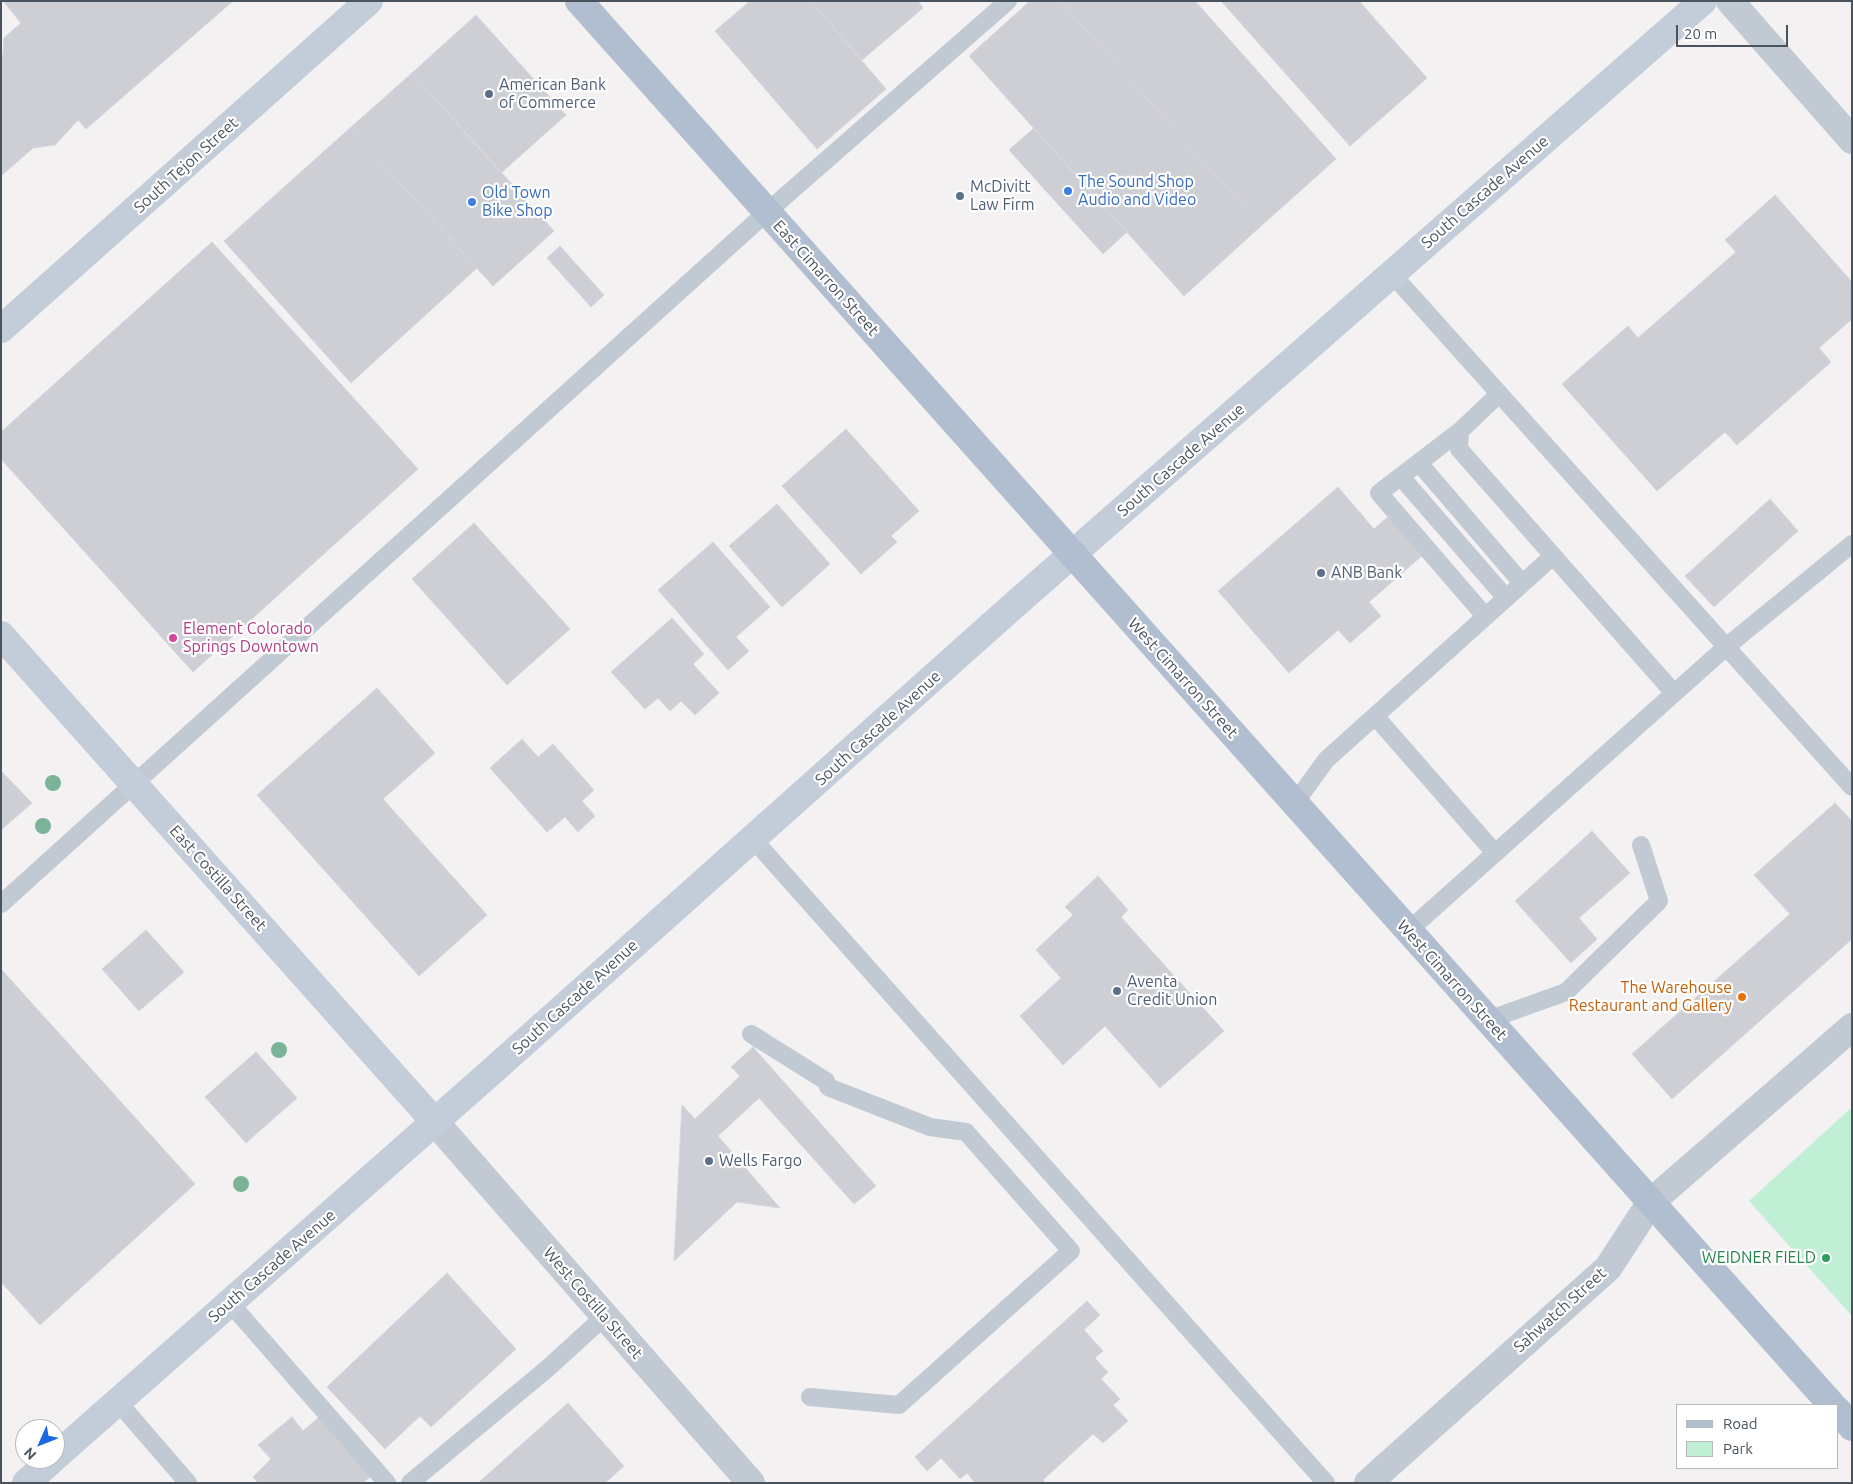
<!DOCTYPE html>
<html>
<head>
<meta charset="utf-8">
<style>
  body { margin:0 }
  #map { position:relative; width:1853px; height:1484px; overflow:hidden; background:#f3f1f1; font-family:Ubuntu,sans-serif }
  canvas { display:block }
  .frame { position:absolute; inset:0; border:2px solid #48535e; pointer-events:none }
  .legend { position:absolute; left:1676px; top:1404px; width:162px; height:65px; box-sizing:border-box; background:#fff; border:1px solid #b6babf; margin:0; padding:6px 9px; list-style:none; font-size:15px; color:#48535e }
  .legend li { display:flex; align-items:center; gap:10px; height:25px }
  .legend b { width:25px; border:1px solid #b6babf }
  .north { position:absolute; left:15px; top:1419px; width:50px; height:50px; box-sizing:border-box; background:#fff; border:1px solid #b6babf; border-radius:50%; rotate:226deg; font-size:14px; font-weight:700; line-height:20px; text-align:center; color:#48535e }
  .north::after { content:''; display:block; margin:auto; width:18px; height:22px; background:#1a68e3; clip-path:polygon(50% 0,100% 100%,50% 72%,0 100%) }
  .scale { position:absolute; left:1676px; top:25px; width:112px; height:22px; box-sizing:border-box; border:2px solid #48535e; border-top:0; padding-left:6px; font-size:15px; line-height:18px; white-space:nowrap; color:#48535e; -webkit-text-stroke:4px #fff; paint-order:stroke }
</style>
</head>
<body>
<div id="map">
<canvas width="1853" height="1484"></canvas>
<div class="frame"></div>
<ul class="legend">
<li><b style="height:6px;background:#b1becf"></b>Road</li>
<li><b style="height:14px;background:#c0efd5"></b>Park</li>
</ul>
<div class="north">N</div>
<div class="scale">20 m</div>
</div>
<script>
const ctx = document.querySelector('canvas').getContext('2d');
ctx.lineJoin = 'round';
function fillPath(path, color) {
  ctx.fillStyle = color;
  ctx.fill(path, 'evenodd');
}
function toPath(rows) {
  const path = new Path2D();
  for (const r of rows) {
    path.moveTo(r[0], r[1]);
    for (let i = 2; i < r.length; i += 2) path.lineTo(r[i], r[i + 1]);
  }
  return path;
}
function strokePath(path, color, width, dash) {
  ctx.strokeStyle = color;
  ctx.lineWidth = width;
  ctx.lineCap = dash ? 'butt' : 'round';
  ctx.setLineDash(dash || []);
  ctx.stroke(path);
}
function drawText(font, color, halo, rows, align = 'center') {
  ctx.font = font + ' Ubuntu,sans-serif';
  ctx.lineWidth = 4.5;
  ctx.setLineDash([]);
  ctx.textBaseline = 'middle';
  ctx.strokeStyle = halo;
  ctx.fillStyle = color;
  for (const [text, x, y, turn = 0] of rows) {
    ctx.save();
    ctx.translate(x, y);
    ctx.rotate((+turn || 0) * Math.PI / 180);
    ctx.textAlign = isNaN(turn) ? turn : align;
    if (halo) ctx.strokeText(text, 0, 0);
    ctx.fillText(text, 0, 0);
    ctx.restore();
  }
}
fillPath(toPath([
  [1852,1107,1852,1316,1749,1201]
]), '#c0efd5');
const building = toPath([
  [3,1,233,1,86,129,78,120,55,145,33,148,1,176,1,57,3,55,4,38,21,23,3,1],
  [750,1,811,1,886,89,817,149,715,31,750,1],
  [811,1,918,1,923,8,862,60,811,1],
  [1030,1,1060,1,1261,226,1184,296,969,56,1030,1],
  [1060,1,1195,1,1336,159,1261,226,1060,1],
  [1221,1,1359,1,1427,78,1350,146,1221,1],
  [476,15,566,115,501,173,412,73,476,15],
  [412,73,554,231,493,286,350,128,412,73],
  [350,128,477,268,351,383,224,241,350,128],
  [1034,128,1127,232,1103,254,1009,150,1034,128],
  [1775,195,1852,282,1852,319,1819,348,1831,362,1737,445,1725,432,1657,491,1562,384,1628,326,1638,338,1736,252,1725,240,1775,195],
  [212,242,418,469,193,672,1,459,1,432,212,242],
  [560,246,604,295,591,307,547,258,560,246],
  [846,429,919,511,891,536,897,542,861,574,782,486,846,429],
  [1338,487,1374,529,1390,515,1424,554,1369,602,1381,616,1350,643,1338,630,1289,673,1218,591,1338,487],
  [1770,499,1798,531,1714,607,1685,576,1770,499],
  [777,504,830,564,782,607,729,546,777,504],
  [474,523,570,629,507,685,412,579,474,523],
  [713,542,770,607,736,637,749,651,728,670,658,590,713,542],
  [672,618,704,654,693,664,719,693,695,715,681,701,670,711,658,698,645,709,611,672,672,618],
  [377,688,435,753,383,799,487,915,419,976,257,795,377,688],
  [522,739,538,757,553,744,594,790,582,801,595,816,578,832,565,817,547,832,490,768,522,739],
  [1,771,32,803,1,830,1,771],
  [1835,803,1852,821,1852,939,1672,1099,1632,1054,1790,914,1754,875,1835,803],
  [1592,831,1630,873,1579,918,1597,939,1571,963,1515,901,1592,831],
  [1098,876,1128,910,1121,917,1224,1031,1160,1088,1105,1026,1063,1065,1020,1016,1061,978,1036,950,1073,915,1065,907,1098,876],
  [146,930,184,972,139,1011,102,969,146,930],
  [1,969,195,1184,40,1325,1,1282,1,969],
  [753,1047,876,1186,854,1204,759,1098,718,1136,780,1208,737,1202,674,1261,682,1105,695,1119,740,1076,731,1067,753,1047],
  [256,1052,297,1098,246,1143,205,1097,256,1052],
  [447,1273,516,1349,431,1427,420,1416,385,1449,327,1387,447,1273],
  [1087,1301,1100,1315,1084,1330,1103,1351,1095,1358,1108,1372,1101,1379,1120,1399,1113,1405,1128,1421,1103,1443,1093,1434,1043,1480,1046,1483,975,1483,967,1473,960,1479,941,1458,927,1471,915,1457,1087,1301],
  [568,1403,624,1466,605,1483,478,1483,568,1403],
  [292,1417,303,1431,319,1417,371,1476,363,1483,258,1483,253,1477,271,1459,258,1445,292,1417]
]);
fillPath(building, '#cdcfd5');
strokePath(building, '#d5d6dc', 1);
strokePath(toPath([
  [1392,274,1852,787],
  [1499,394,1460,431,1459,449,1674,693],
  [1460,431,1379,493,1485,616],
  [1419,463,1522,583],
  [1401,477,1506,598],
  [1375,716,1495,853],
  [1295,803,1326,760,1553,556],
  [753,839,1326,1483],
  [1,904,767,212,1008,1],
  [1408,931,1726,647,1852,544],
  [1488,1020,1566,992,1659,901,1641,845],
  [751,1034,826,1081],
  [230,1303,387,1483],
  [810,1397,899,1405,1071,1251,966,1132,930,1127,828,1087],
  [118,1402,188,1483],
  [410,1483,548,1368,605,1316]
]), '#c1cad2', 18);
strokePath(toPath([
  [1730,1,1852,140],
  [435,1122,751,1483],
  [1368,1483,1608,1268,1651,1202,1852,1027]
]), '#c1cad2', 28);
strokePath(toPath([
  [1,329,369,1],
  [1,635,435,1122],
  [55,1457,490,1073,1012,607,1703,1],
  [26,1483,53,1459]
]), '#c3cdd9', 28);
strokePath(toPath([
  [579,1,1832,1405],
  [1837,1410,1852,1427]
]), '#b1becf', 28);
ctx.fillStyle = '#7bb399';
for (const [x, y] of [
  [53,783],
  [43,826],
  [279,1050],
  [241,1184]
]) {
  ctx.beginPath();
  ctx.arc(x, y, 8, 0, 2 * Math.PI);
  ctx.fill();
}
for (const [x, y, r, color] of [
  [489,94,5,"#5c6f8a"],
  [1068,191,5,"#3f7fe0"],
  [960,196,5,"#5c6f8a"],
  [472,202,5,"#3f7fe0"],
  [1321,573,5,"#5c6f8a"],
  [173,638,5,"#d1479c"],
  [1117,991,5,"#5c6f8a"],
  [1742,997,5,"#e8710a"],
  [709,1161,5,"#5c6f8a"],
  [1826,1258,5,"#2e9e5b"]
]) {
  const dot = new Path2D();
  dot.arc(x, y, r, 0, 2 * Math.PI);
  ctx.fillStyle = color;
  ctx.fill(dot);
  strokePath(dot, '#fff', 2);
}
drawText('16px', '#4e5e75', '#fff', [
  ["American Bank",499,85],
  ["of Commerce",499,103],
  ["McDivitt",970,187],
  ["Law Firm",970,205],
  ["ANB Bank",1331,573],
  ["Aventa",1127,982],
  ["Credit Union",1127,1000],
  ["Wells Fargo",719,1161]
], 'left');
drawText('16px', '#48535e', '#fff', [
  ["South Tejon Street",186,165,-42],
  ["South Cascade Avenue",1485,192,-41],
  ["East Cimarron Street",826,278,48],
  ["South Cascade Avenue",1181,460,-41],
  ["West Cimarron Street",1183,678,48],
  ["South Cascade Avenue",878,728,-42],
  ["East Costilla Street",218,878,48],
  ["West Cimarron Street",1452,980,48],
  ["South Cascade Avenue",575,997,-42],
  ["South Cascade Avenue",272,1266,-41],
  ["West Costilla Street",593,1303,49],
  ["Sahwatch Street",1560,1310,-42]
]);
drawText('16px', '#366cbe', '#fff', [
  ["The Sound Shop",1078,182],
  ["Audio and Video",1078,200],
  ["Old Town",482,193],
  ["Bike Shop",482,211]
], 'left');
drawText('16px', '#b23c85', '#fff', [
  ["Element Colorado",183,629],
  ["Springs Downtown",183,647]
], 'left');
drawText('16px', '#c56008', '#fff', [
  ["The Warehouse",1732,988],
  ["Restaurant and Gallery",1732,1006]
], 'right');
drawText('16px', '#27864d', '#fff', [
  ["WEIDNER FIELD",1816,1258]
], 'right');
</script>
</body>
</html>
